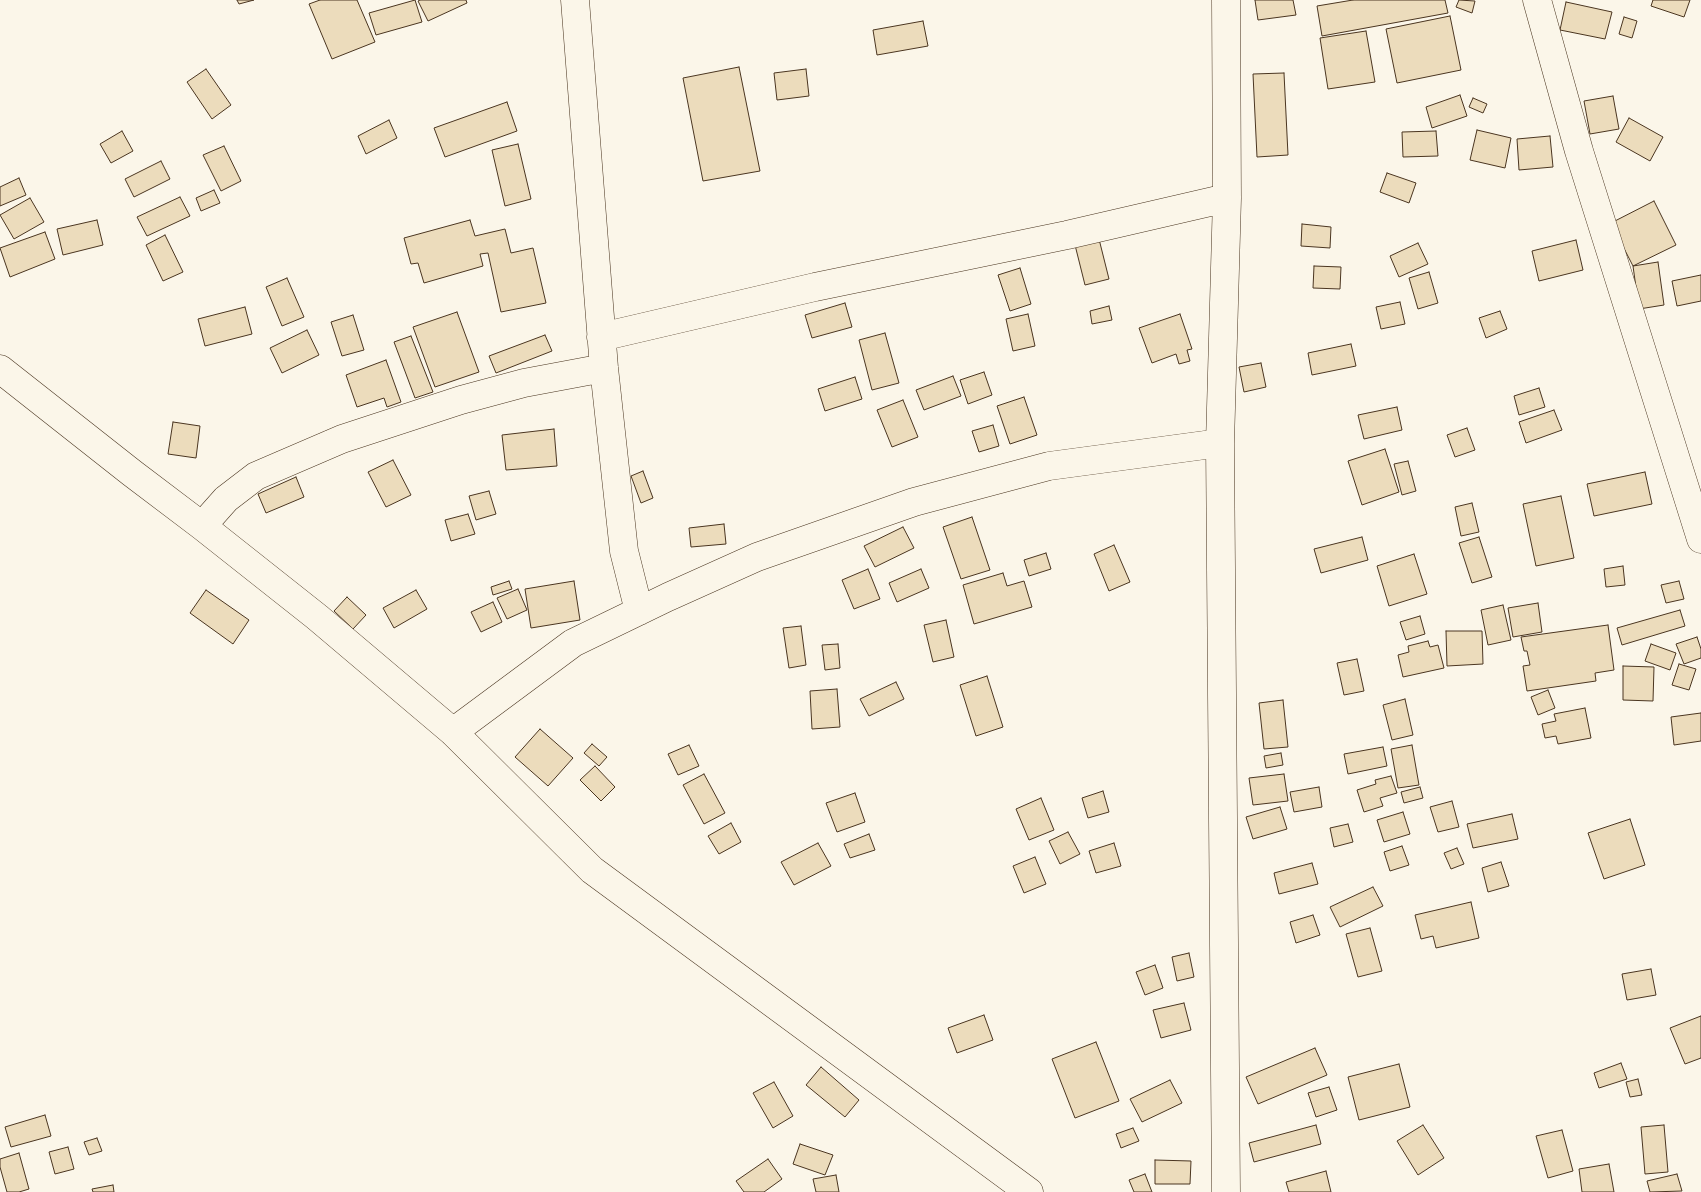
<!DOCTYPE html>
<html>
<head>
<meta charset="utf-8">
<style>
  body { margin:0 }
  canvas { display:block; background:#fbf6e9 }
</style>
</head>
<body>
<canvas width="1701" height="1192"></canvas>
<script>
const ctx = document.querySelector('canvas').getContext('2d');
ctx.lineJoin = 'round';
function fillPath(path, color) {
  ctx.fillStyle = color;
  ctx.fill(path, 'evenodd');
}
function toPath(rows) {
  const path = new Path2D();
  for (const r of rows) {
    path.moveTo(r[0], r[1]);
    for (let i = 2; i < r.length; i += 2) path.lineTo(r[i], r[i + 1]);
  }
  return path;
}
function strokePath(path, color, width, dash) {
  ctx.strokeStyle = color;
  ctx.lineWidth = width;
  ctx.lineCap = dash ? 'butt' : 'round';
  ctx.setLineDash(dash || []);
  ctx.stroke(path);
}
const building = toPath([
  [237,0,254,0,239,4,237,0],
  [320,0,357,0,375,42,332,59,309,4,320,0],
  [415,0,422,22,376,35,369,13,415,0],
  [420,0,466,0,467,3,428,21,418,1,420,0],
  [1255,0,1293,0,1296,15,1258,20,1255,0],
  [1353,0,1445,0,1448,13,1322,36,1317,6,1353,0],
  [1459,0,1475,1,1472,13,1456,7,1459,0],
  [1653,0,1690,0,1684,17,1651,6,1653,0],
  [1566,2,1612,12,1605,39,1560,30,1566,2],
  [1450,16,1461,70,1397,83,1386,29,1450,16],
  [1624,17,1637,21,1632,38,1619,34,1624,17],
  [923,21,928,46,877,55,873,30,923,21],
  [1366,31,1375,82,1328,89,1320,38,1366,31],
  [739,67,760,171,703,181,683,78,739,67],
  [206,69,231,105,212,119,187,82,206,69],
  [806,69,809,96,777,100,774,73,806,69],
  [1284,73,1288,155,1257,157,1253,74,1284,73],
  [1460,95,1467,116,1432,128,1426,107,1460,95],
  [1613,96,1619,129,1590,134,1584,101,1613,96],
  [1473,98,1487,104,1483,113,1469,107,1473,98],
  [507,102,517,131,445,157,434,128,507,102],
  [1629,118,1663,137,1650,161,1616,142,1629,118],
  [389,120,397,138,366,154,358,136,389,120],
  [1477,130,1511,138,1505,168,1470,160,1477,130],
  [122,131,133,151,111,163,100,144,122,131],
  [1436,131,1438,156,1403,157,1402,132,1436,131],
  [1550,136,1553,167,1519,170,1517,139,1550,136],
  [518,144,531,199,505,206,492,150,518,144],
  [224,146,241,181,221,191,203,155,224,146],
  [161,161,170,179,134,197,125,179,161,161],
  [1387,173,1416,183,1409,203,1380,192,1387,173],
  [19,178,26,195,0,206,0,187,19,178],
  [214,190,220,203,201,211,196,198,214,190],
  [180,197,190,216,147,236,137,217,180,197],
  [30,198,44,222,14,239,0,215,30,198],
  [1654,201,1676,245,1633,266,1611,223,1654,201],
  [97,220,103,245,63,255,57,229,97,220],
  [470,220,475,236,505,229,511,253,533,248,546,303,501,312,488,253,480,254,483,266,424,283,418,263,411,264,404,238,470,220],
  [1302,224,1331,227,1330,248,1301,246,1302,224],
  [45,232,55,259,10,277,0,248,45,232],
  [165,235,183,272,163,281,146,245,165,235],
  [1099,239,1109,279,1085,285,1075,245,1099,239],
  [1576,240,1583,270,1539,281,1532,251,1576,240],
  [1418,243,1428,264,1399,277,1390,256,1418,243],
  [1658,262,1664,305,1639,309,1633,266,1658,262],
  [1314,266,1341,267,1340,289,1313,288,1314,266],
  [1020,268,1031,304,1010,311,998,275,1020,268],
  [1429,272,1438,303,1418,309,1409,278,1429,272],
  [1701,275,1701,301,1677,306,1672,281,1701,275],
  [287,278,304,317,282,326,266,287,287,278],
  [1400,302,1405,324,1381,329,1376,307,1400,302],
  [845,303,852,327,812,338,805,315,845,303],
  [1109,306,1112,320,1092,324,1090,311,1109,306],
  [245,307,252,334,205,346,198,319,245,307],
  [1500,311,1507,329,1486,338,1479,318,1500,311],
  [457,312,479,372,435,387,413,327,457,312],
  [1028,314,1035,346,1013,351,1006,319,1028,314],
  [1180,314,1192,349,1187,350,1190,361,1179,364,1176,354,1152,363,1139,328,1180,314],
  [353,315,364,350,342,356,331,322,353,315],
  [307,330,319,355,282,373,270,348,307,330],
  [885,333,899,383,872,390,859,340,885,333],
  [545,335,552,351,496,373,489,356,545,335],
  [411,336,433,392,415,398,394,342,411,336],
  [1351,344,1356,366,1312,375,1308,353,1351,344],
  [386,360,401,402,387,407,384,398,357,407,346,375,386,360],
  [1261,363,1266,387,1244,392,1239,367,1261,363],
  [984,372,992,395,968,404,960,380,984,372],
  [953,376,961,396,924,410,916,390,953,376],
  [855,377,862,399,825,411,818,389,855,377],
  [1539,388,1545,407,1519,415,1514,396,1539,388],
  [1024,397,1037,435,1010,444,997,406,1024,397],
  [903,400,918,437,892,447,877,410,903,400],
  [1397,407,1402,430,1364,439,1358,415,1397,407],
  [1554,410,1562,430,1526,443,1519,422,1554,410],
  [173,422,200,426,196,458,168,454,173,422],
  [993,425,999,446,979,452,972,431,993,425],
  [1467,428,1475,450,1455,457,1447,435,1467,428],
  [554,429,557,466,506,470,502,435,554,429],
  [1385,449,1399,492,1362,505,1348,461,1385,449],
  [393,460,411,495,386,507,368,472,393,460],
  [1408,461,1416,491,1402,495,1394,464,1408,461],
  [643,471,653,498,641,503,631,476,643,471],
  [1645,472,1652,504,1594,516,1587,484,1645,472],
  [296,477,304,497,266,513,258,494,296,477],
  [489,491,496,514,476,520,469,496,489,491],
  [1561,496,1574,558,1536,566,1523,504,1561,496],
  [1472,503,1479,532,1461,536,1455,507,1472,503],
  [468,514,475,534,451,541,445,520,468,514],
  [972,517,990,570,961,579,943,527,972,517],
  [724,524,726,544,691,547,689,528,724,524],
  [903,527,914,548,875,567,864,546,903,527],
  [1362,537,1368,560,1321,573,1314,549,1362,537],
  [1479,537,1492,577,1472,583,1459,543,1479,537],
  [1114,545,1130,582,1109,591,1094,554,1114,545],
  [1046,553,1051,569,1029,576,1024,560,1046,553],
  [1414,554,1427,594,1389,606,1377,566,1414,554],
  [1623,566,1625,585,1606,587,1604,569,1623,566],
  [868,569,880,599,854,609,842,580,868,569],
  [921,569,929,588,897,602,889,583,921,569],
  [1003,573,1007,586,1024,581,1032,607,974,624,963,585,1003,573],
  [509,581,512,589,493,595,491,587,509,581],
  [574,581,580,620,531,628,525,589,574,581],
  [1679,581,1684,599,1666,603,1661,585,1679,581],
  [518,589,527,610,507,619,497,598,518,589],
  [206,590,249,620,233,644,190,613,206,590],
  [416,590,427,609,394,628,383,608,416,590],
  [347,597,366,615,353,629,334,611,347,597],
  [493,602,502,622,481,632,471,612,493,602],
  [1538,603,1542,632,1513,637,1508,608,1538,603],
  [1503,605,1511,640,1488,645,1481,610,1503,605],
  [1680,610,1685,626,1622,645,1617,628,1680,610],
  [1420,616,1425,634,1406,640,1400,622,1420,616],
  [946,620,954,657,933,662,924,625,946,620],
  [1608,625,1614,670,1595,673,1596,681,1527,691,1523,666,1530,665,1527,651,1524,651,1521,637,1608,625],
  [801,626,806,665,789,668,783,628,801,626],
  [1446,631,1482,631,1483,664,1447,666,1446,631],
  [1697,637,1701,649,1701,658,1684,664,1676,644,1697,637],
  [1428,641,1430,647,1438,645,1444,668,1403,677,1398,655,1409,652,1408,646,1428,641],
  [838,644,840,668,825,670,822,645,838,644],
  [1651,644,1676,653,1670,670,1645,661,1651,644],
  [1357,659,1364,691,1344,695,1337,663,1357,659],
  [1679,664,1696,669,1689,690,1672,685,1679,664],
  [1623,666,1654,667,1653,701,1623,700,1623,666],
  [987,676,1003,727,976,736,960,685,987,676],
  [896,682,904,699,869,716,860,699,896,682],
  [837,689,840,727,812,729,810,691,837,689],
  [1548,690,1555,708,1538,715,1531,697,1548,690],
  [1405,699,1413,735,1392,740,1383,705,1405,699],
  [1283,700,1288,747,1264,749,1259,703,1283,700],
  [1585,708,1591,738,1558,744,1556,736,1545,738,1542,724,1556,721,1554,714,1585,708],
  [1701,713,1701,741,1674,745,1671,717,1701,713],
  [540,729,573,758,548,786,515,757,540,729],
  [592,744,607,757,599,766,584,753,592,744],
  [689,745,699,766,678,775,668,754,689,745],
  [1412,745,1419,785,1398,788,1391,749,1412,745],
  [1383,747,1387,766,1348,774,1344,754,1383,747],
  [1281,753,1283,765,1266,768,1264,756,1281,753],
  [595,766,615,787,601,801,580,780,595,766],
  [704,774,725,813,704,824,683,785,704,774],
  [1284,774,1288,801,1253,805,1249,778,1284,774],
  [1391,776,1397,793,1380,798,1383,806,1364,812,1357,790,1376,784,1375,780,1391,776],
  [1319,787,1322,807,1294,812,1290,792,1319,787],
  [1420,787,1423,798,1404,803,1401,792,1420,787],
  [1103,791,1109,812,1088,818,1082,798,1103,791],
  [855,793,865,822,837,832,826,803,855,793],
  [1041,798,1054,830,1029,840,1016,809,1041,798],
  [1452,801,1459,827,1438,832,1430,807,1452,801],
  [1280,807,1287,829,1253,839,1246,817,1280,807],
  [1403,812,1410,834,1384,842,1377,820,1403,812],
  [1512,814,1518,839,1473,848,1467,824,1512,814],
  [1630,819,1645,865,1604,879,1588,833,1630,819],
  [731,823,741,842,719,854,708,836,731,823],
  [1348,824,1353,842,1334,847,1330,828,1348,824],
  [1068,832,1080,854,1060,864,1049,841,1068,832],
  [869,834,875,850,850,858,844,844,869,834],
  [818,843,831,866,794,885,781,862,818,843],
  [1114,843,1121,866,1096,873,1089,851,1114,843],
  [1402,846,1409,865,1390,871,1384,852,1402,846],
  [1457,848,1464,864,1451,869,1444,853,1457,848],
  [1035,857,1046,884,1024,893,1013,866,1035,857],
  [1501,862,1509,886,1488,892,1482,868,1501,862],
  [1312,863,1318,884,1279,894,1274,873,1312,863],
  [1373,887,1383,906,1340,927,1330,907,1373,887],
  [1471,902,1479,938,1436,948,1433,936,1421,939,1415,915,1471,902],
  [1313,915,1320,935,1296,943,1290,922,1313,915],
  [1370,928,1382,971,1358,977,1346,934,1370,928],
  [1189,953,1194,977,1177,981,1172,957,1189,953],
  [1155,965,1163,988,1145,995,1136,972,1155,965],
  [1651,969,1656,995,1627,1000,1622,974,1651,969],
  [1184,1003,1191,1030,1161,1038,1153,1010,1184,1003],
  [984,1015,993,1040,957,1053,948,1028,984,1015],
  [1701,1016,1701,1058,1685,1064,1670,1028,1701,1016],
  [1096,1042,1119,1101,1075,1118,1052,1059,1096,1042],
  [1315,1048,1327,1075,1258,1104,1246,1077,1315,1048],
  [1621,1063,1627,1079,1599,1088,1594,1073,1621,1063],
  [1399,1064,1410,1107,1359,1120,1348,1077,1399,1064],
  [821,1067,859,1100,845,1117,806,1085,821,1067],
  [1638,1079,1642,1095,1630,1097,1626,1082,1638,1079],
  [1170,1080,1182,1103,1142,1122,1130,1099,1170,1080],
  [774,1082,793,1116,773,1128,753,1093,774,1082],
  [1329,1087,1337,1110,1316,1117,1308,1093,1329,1087],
  [45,1115,51,1136,11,1147,5,1127,45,1115],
  [1316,1125,1321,1144,1254,1162,1249,1143,1316,1125],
  [1423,1125,1444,1158,1418,1175,1397,1141,1423,1125],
  [1664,1125,1668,1172,1645,1174,1641,1127,1664,1125],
  [1133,1128,1139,1141,1121,1148,1116,1134,1133,1128],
  [1562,1130,1573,1171,1548,1178,1536,1136,1562,1130],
  [97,1138,102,1151,89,1155,84,1142,97,1138],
  [800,1144,833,1155,825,1175,793,1164,800,1144],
  [68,1147,74,1169,55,1174,49,1152,68,1147],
  [19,1153,29,1189,19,1192,7,1192,0,1167,0,1159,19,1153],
  [768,1159,782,1179,764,1192,744,1192,736,1181,768,1159],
  [1155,1160,1191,1161,1190,1184,1155,1184,1155,1160],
  [1609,1164,1614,1192,1582,1192,1579,1169,1609,1164],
  [1326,1171,1331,1192,1289,1192,1286,1182,1326,1171],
  [1145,1174,1152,1192,1134,1192,1129,1180,1145,1174],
  [1677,1174,1682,1191,1650,1192,1647,1181,1677,1174],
  [836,1175,839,1192,816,1192,813,1179,836,1175],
  [113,1185,114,1192,93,1192,92,1189,113,1185]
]);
fillPath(building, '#ecdcbc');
strokePath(building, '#4a3520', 1);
const minor = toPath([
  [575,0,604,368,624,551,639,611],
  [1537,0,1579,151,1701,539],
  [601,337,815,287,1067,235,1227,198],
  [0,369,132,473,202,526,317,617,453,732,592,870,1029,1192],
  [202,526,226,499,256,476,342,439,461,400,524,383,604,368],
  [453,732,573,643,668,597,757,557,914,502,1049,466,1220,443],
  [1226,1192,1220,443,1227,198,1226,0]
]);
strokePath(minor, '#4a3520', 29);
strokePath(minor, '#fbf6e9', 28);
</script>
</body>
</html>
